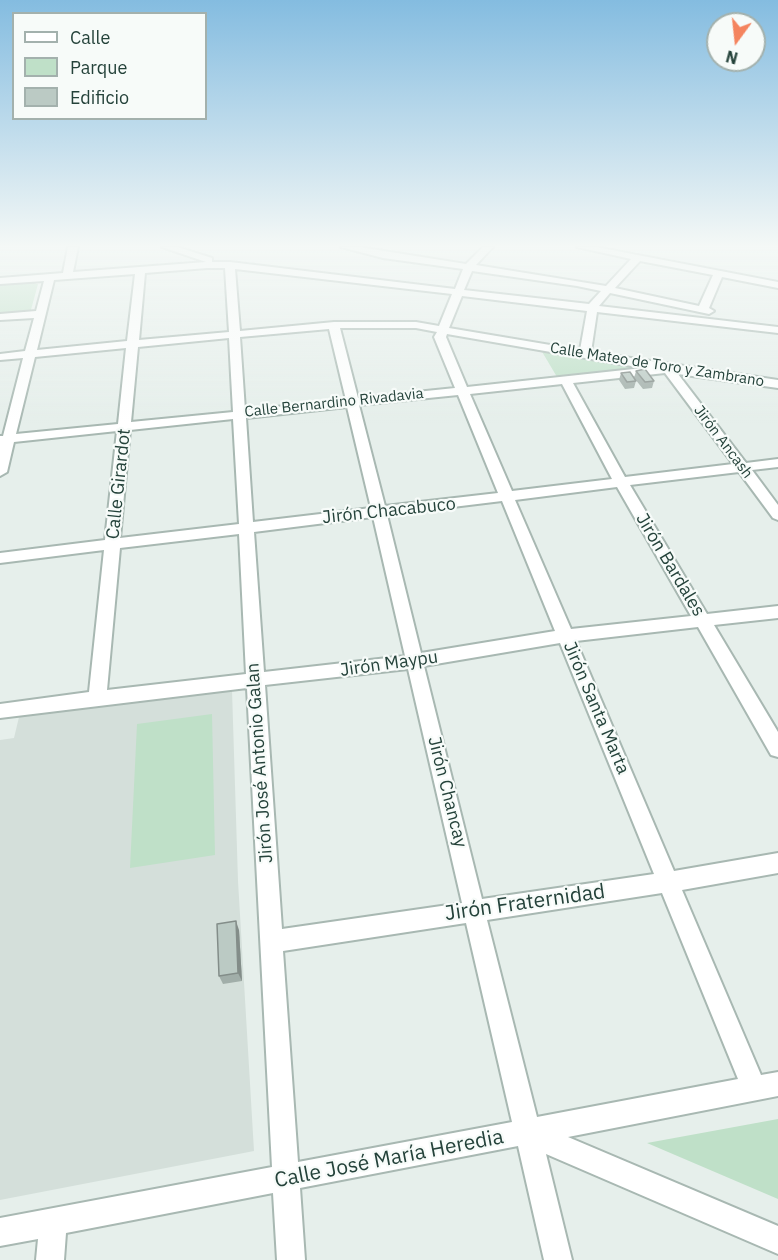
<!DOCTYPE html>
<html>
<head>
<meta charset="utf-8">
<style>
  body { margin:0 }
  #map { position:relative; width:778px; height:1260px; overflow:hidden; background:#e6efeb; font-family:"IBM Plex Sans",sans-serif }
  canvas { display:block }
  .legend { position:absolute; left:12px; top:12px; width:195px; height:108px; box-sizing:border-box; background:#f7fbf9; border:2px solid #a3b1ad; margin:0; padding:8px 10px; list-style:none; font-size:18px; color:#24423a }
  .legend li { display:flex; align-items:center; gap:12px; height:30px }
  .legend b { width:30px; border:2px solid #a3b1ad }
  .north { position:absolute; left:706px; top:12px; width:60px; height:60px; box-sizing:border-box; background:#f7fbf9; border:2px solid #a3b1ad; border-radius:50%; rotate:195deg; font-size:16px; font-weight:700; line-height:24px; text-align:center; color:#24423a }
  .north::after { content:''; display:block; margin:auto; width:21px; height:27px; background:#f4845f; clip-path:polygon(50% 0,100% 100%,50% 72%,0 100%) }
</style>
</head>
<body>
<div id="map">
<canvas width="778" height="1260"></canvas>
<ul class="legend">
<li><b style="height:8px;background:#fff"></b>Calle</li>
<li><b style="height:16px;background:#bfe0c8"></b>Parque</li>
<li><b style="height:16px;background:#bbcac4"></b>Edificio</li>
</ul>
<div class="north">N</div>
</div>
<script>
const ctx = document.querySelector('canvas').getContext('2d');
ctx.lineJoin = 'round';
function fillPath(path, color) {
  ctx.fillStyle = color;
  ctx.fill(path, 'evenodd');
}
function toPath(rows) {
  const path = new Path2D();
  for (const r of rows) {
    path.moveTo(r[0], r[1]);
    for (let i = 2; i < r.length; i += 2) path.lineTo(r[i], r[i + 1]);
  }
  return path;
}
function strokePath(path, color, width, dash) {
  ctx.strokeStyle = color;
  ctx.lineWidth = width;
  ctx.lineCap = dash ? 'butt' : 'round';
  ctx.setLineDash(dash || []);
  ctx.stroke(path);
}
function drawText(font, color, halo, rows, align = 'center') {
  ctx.font = font + ' "IBM Plex Sans",sans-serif';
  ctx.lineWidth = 4.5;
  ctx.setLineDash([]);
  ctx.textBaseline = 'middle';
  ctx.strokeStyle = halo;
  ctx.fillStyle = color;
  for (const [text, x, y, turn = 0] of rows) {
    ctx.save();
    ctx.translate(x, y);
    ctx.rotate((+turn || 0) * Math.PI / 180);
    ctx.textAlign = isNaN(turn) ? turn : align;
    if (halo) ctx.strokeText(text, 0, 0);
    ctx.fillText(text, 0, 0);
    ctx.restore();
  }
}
fillPath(toPath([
  [232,690,238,881,254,1151,0,1200,0,740,14,738,19,717]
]), '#d4dfda');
fillPath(toPath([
  [34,283,38,284,31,310,0,315,0,285],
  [541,350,668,369,557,377],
  [212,714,215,855,130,868,137,724],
  [778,1119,778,1199,647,1143]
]), '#bfe0c8');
const minor = toPath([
  [68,247,78,247,73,272,206,262,162,247,177,247,212,258,212,262,230,262,455,289,463,269,383,258,341,247,359,247,466,264,483,247,493,247,476,265,606,286,631,259,577,247,596,247,778,282,778,288,722,277,709,308,714,311,709,314,610,293,599,306,778,327,778,333,597,312,591,352,778,380,778,388,678,374,746,463,778,459,778,467,752,470,778,505,778,520,773,518,739,472,630,485,707,614,778,606,778,618,714,625,778,732,778,757,771,755,698,627,576,641,674,871,778,853,778,873,682,890,761,1075,778,1072,778,1096,568,1137,778,1226,778,1254,546,1154,572,1260,544,1260,518,1146,300,1188,305,1260,277,1260,273,1193,66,1233,64,1260,36,1260,38,1239,0,1246,0,1218,272,1167,247,688,0,718,0,704,89,692,104,550,0,563,0,553,105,540,117,431,14,442,7,472,0,476,0,436,3,436,23,358,0,360,0,354,25,351,34,318,0,320,0,314,36,311,44,281,0,284,0,278,63,273,68,247],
  [640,261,713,275,699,306,615,288,640,261],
  [207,268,225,268,229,332,139,340,145,273,207,268],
  [235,269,452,294,439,326,416,322,334,322,240,331,235,269],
  [472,271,577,286,601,291,589,304,464,290,472,271],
  [135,274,127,341,37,350,54,280,135,274],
  [462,296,587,311,580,350,449,328,462,296],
  [340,328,416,328,437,332,434,337,455,388,358,398,340,328],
  [329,329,346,400,245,410,240,337,329,329],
  [447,334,643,368,467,387,446,337,447,334],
  [229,338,233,412,131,422,138,347,229,338],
  [126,348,118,424,16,434,35,357,126,348],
  [665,373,733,464,625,477,573,383,665,373],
  [562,384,612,479,512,491,470,394,562,384],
  [458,395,498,493,385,506,359,405,458,395],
  [347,407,371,508,253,522,246,418,347,407],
  [233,419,239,524,120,538,130,430,233,419],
  [617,487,691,616,571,629,515,500,617,487],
  [502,501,555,631,421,653,387,515,502,501],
  [373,517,405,656,264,672,254,532,373,517],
  [239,534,246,674,107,690,120,548,239,534],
  [560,643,654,874,482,899,424,666,560,643],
  [408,669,462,903,282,929,265,685,408,669],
  [662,893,738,1079,537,1117,487,920,662,893],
  [466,923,512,1122,298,1162,283,951,466,923]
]);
strokePath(minor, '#a8b8b2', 4);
fillPath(minor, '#fff');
fillPath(toPath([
  [636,371,654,381,652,388,643,389,635,379,636,381,634,388,625,389,619,380,621,373,634,378],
  [239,930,242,981,223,984,219,976]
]), '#a1aea9');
fillPath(toPath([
  [236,921,239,930,242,981,238,973]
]), '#838d89');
const building = toPath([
  [645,369,654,381,645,382,636,371,645,369],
  [630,372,636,381,627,382,621,373,630,372],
  [236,921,238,973,219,976,217,924,236,921]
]);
fillPath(building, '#bbcac4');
strokePath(building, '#838d89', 1.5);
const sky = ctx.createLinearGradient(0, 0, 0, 423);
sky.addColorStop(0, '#84bce0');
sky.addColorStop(0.58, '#f4f8f6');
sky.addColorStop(1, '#f4f8f600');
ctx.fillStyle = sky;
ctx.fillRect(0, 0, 778, 423);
drawText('15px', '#24423a', '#f7fbf9', [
  ["Calle Mateo de Toro y Zambrano",657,365,9],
  ["Calle Bernardino Rivadavia",334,403,-6],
  ["Jirón Ancash",723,442,53]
]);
drawText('18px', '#24423a', '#f7fbf9', [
  ["Calle Girardot",119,484,-84],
  ["Jirón Chacabuco",389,511,-6],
  ["Jirón Bardales",670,565,59],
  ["Jirón Maypu",389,664,-8],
  ["Jirón Santa Marta",596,708,67],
  ["Jirón José Antonio Galan",260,763,-94],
  ["Jirón Chancay",447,792,76]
]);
drawText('21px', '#24423a', '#f7fbf9', [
  ["Jirón Fraternidad",525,903,-8],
  ["Calle José María Heredia",389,1159,-11]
]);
</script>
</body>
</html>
